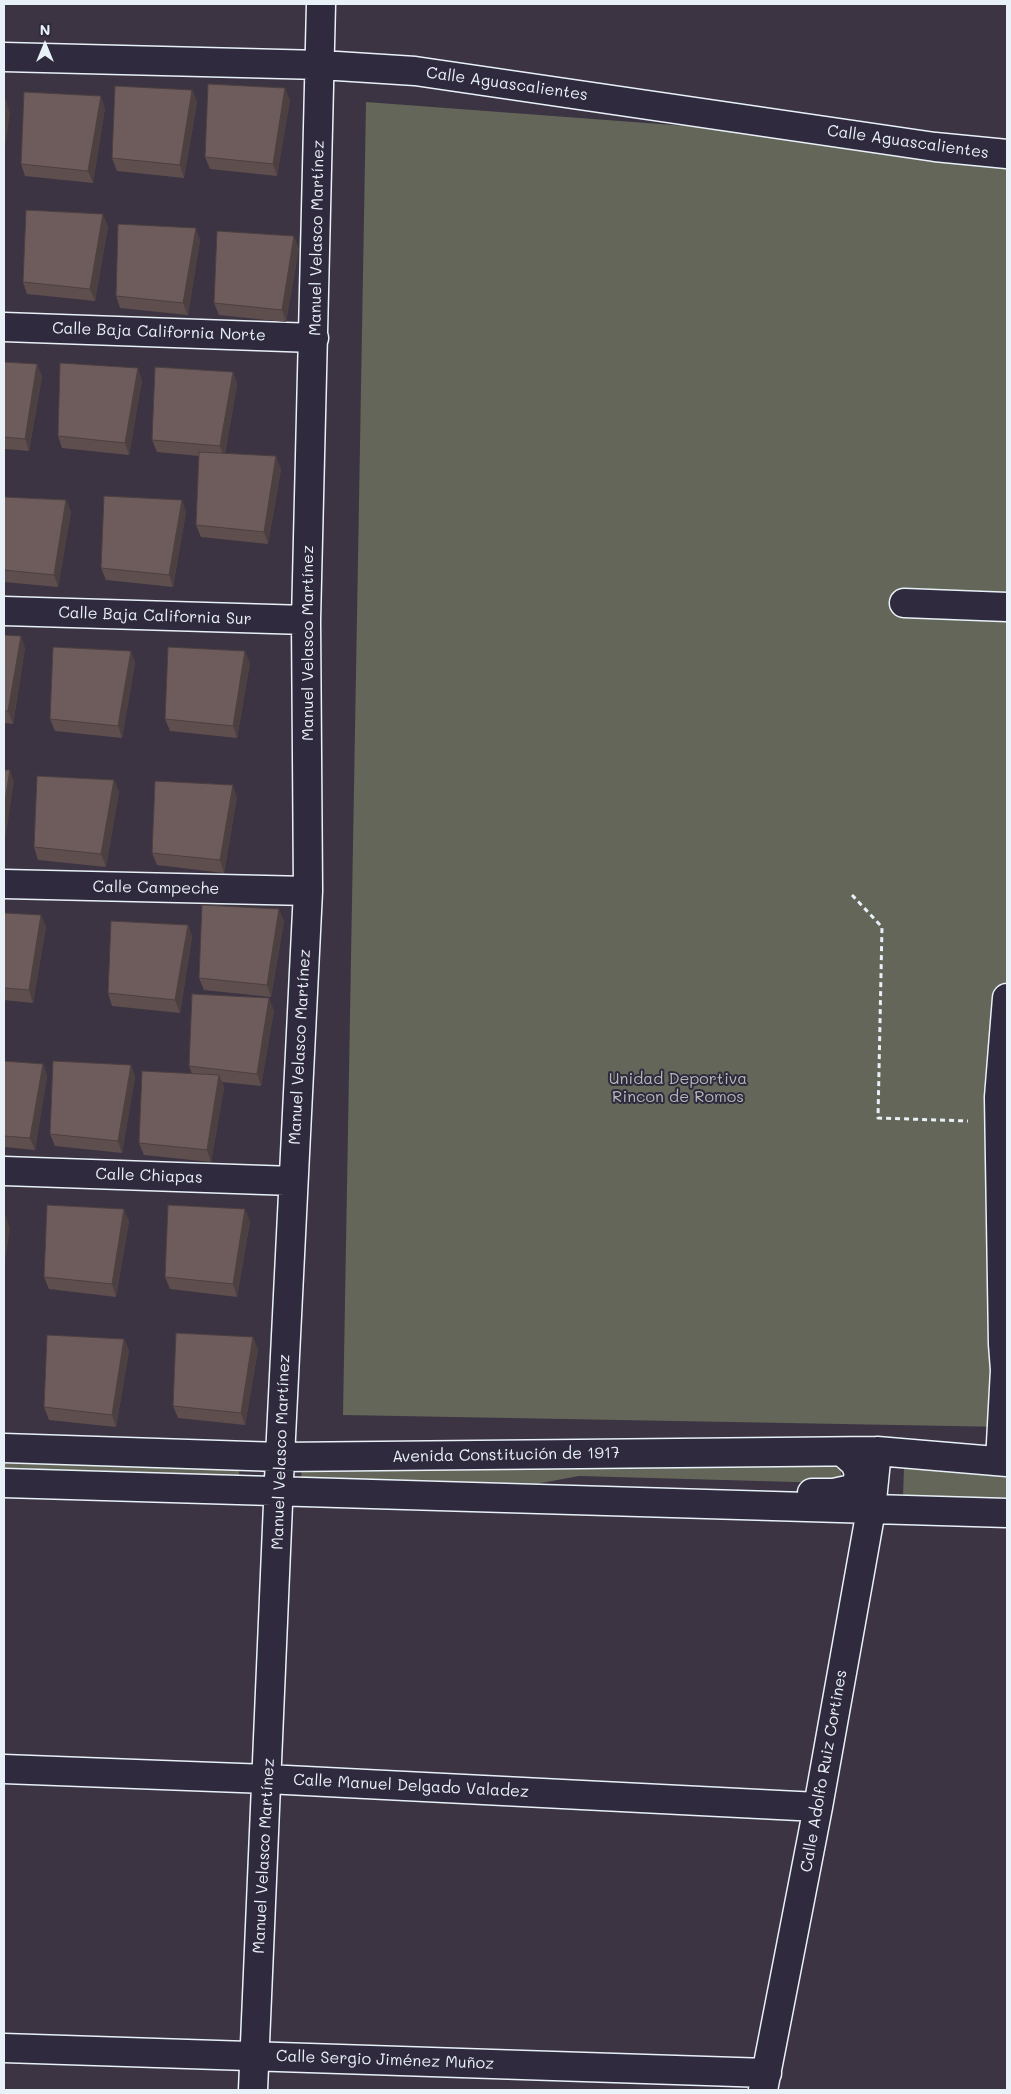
<!DOCTYPE html>
<html>
<head>
<meta charset="utf-8">
<style>
  body { margin:0 }
  #map { position:relative; width:1011px; height:2094px; overflow:hidden; background:#3c3443; font-family:Mali,sans-serif }
  canvas { display:block }
  .frame { position:absolute; inset:0; border:5px solid #e8f1f8; pointer-events:none }
  .north { position:absolute; left:20px; top:20px; width:50px; height:50px; -webkit-text-stroke:4px #2f2a3d; paint-order:stroke; rotate:0deg; font-size:14px; font-weight:700; line-height:20px; text-align:center; color:#e8f1f8 }
  .north::after { content:''; display:block; margin:auto; width:18px; height:22px; background:#e8f1f8; clip-path:polygon(50% 0,100% 100%,50% 72%,0 100%) }
</style>
</head>
<body>
<div id="map">
<canvas width="1011" height="2094"></canvas>
<div class="frame"></div>
<div class="north">N</div>
</div>
<script>
const ctx = document.querySelector('canvas').getContext('2d');
ctx.lineJoin = 'round';
function fillPath(path, color) {
  ctx.fillStyle = color;
  ctx.fill(path, 'evenodd');
}
function toPath(rows) {
  const path = new Path2D();
  for (const r of rows) {
    path.moveTo(r[0], r[1]);
    for (let i = 2; i < r.length; i += 2) path.lineTo(r[i], r[i + 1]);
  }
  return path;
}
function strokePath(path, color, width, dash) {
  ctx.strokeStyle = color;
  ctx.lineWidth = width;
  ctx.lineCap = dash ? 'butt' : 'round';
  ctx.setLineDash(dash || []);
  ctx.stroke(path);
}
function drawText(font, color, halo, rows, align = 'center') {
  ctx.font = font + ' Mali,sans-serif';
  ctx.lineWidth = 4;
  ctx.setLineDash([]);
  ctx.textBaseline = 'middle';
  ctx.strokeStyle = halo;
  ctx.fillStyle = color;
  for (const [text, x, y, turn = 0] of rows) {
    ctx.save();
    ctx.translate(x, y);
    ctx.rotate((+turn || 0) * Math.PI / 180);
    ctx.textAlign = isNaN(turn) ? turn : align;
    if (halo) ctx.strokeText(text, 0, 0);
    ctx.fillText(text, 0, 0);
    ctx.restore();
  }
}
fillPath(toPath([
  [366,102,1007,150,1007,1427,343,1415],
  [4,1460,239,1467,239,1481,4,1474],
  [832,1465,841,1470,841,1479,831,1483,579,1476,525,1486,301,1480,302,1467],
  [904,1466,1007,1475,1007,1501,903,1498]
]), '#636658');
const minor = toPath([
  [4,57,321,65,415,71,935,147,1007,154],
  [4,327,314,338],
  [904,603,1007,607],
  [4,611,306,620],
  [4,884,308,891],
  [999,1097,1007,998],
  [4,1171,293,1181],
  [1003,1344,999,1097,1007,1098],
  [4,1448,280,1457,877,1451,1007,1462],
  [1000,1461,1005,1370,1003,1344,1007,1344],
  [4,1483,1007,1513],
  [812,1493,834,1493,852,1489,857,1483,859,1473,855,1463,846,1455],
  [4,1769,267,1779,818,1807],
  [4,2048,767,2073],
  [253,2090,280,1457,308,891,306,620,321,4],
  [763,2090,818,1807,871,1510,877,1451]
]);
strokePath(minor, '#e8f1f8', 31);
strokePath(toPath([
  [852,895,882,927,878,1118,968,1121]
]), '#e8f1f8', 3, [5, 4]);
strokePath(minor, '#2f2a3d', 28);
fillPath(toPath([
  [192,90,197,102,184,178,117,171,112,158],
  [290,100,277,176,210,169,205,157],
  [105,108,93,183,25,176,21,164],
  [108,226,95,301,27,294,23,282],
  [200,240,188,315,120,308,116,296],
  [299,248,286,322,219,315,214,303],
  [4,362,37,364,42,377,29,451,4,449],
  [233,372,237,384,225,454,281,469,268,544,201,537,196,525,199,456,157,452,152,440],
  [142,380,129,455,62,448,58,436],
  [4,497,66,500,71,512,58,587,4,582],
  [182,500,186,512,173,587,106,580,101,568],
  [4,635,25,648,13,724,4,723],
  [131,651,135,663,122,738,55,731,50,719],
  [250,663,237,738,170,731,165,719],
  [114,780,119,792,106,867,38,860,34,847],
  [237,797,224,873,157,865,152,853],
  [4,913,41,915,46,927,33,1003,4,1000],
  [284,921,271,997,204,990,199,978],
  [188,925,192,937,180,1013,112,1006,108,993],
  [274,1010,261,1086,222,1082,224,1087,211,1162,144,1155,139,1143,192,1074,189,1066],
  [4,1061,43,1064,47,1076,35,1150,4,1147],
  [131,1065,135,1077,122,1153,55,1146,50,1134],
  [129,1221,116,1297,49,1289,44,1277],
  [250,1221,237,1297,170,1289,165,1277],
  [253,1337,258,1350,245,1425,178,1418,173,1406],
  [124,1339,129,1351,116,1427,49,1420,44,1407]
]), '#5f4e4e');
fillPath(toPath([
  [285,88,290,100,277,176,273,164],
  [192,90,197,102,184,178,180,165],
  [101,96,105,108,93,183,88,171],
  [6,101,10,113,4,153,4,115],
  [103,214,108,226,95,301,90,289],
  [196,228,200,240,188,315,183,303],
  [294,236,299,248,286,322,282,310],
  [37,364,42,377,29,451,25,439],
  [138,368,142,380,129,455,125,443],
  [233,372,237,384,224,459,220,446],
  [276,456,281,469,268,544,264,532],
  [66,500,71,512,58,587,54,575],
  [182,500,186,512,173,587,169,575],
  [21,636,25,648,13,724,8,711],
  [131,651,135,663,122,738,118,726],
  [245,651,250,663,237,738,233,726],
  [10,770,14,782,4,846,4,807],
  [114,780,119,792,106,867,101,854],
  [233,785,237,797,224,873,220,860],
  [279,909,284,921,271,997,267,985],
  [41,915,46,927,33,1003,29,990],
  [188,925,192,937,180,1013,175,1000],
  [269,998,274,1010,261,1086,257,1074],
  [43,1064,47,1076,35,1150,30,1138],
  [131,1065,135,1077,122,1153,118,1141],
  [219,1075,224,1087,211,1162,207,1150],
  [124,1209,129,1221,116,1297,112,1284],
  [245,1209,250,1221,237,1297,233,1284],
  [6,1217,10,1229,4,1266,4,1228],
  [253,1337,258,1350,245,1425,241,1413],
  [124,1339,129,1351,116,1427,112,1415]
]), '#4d4040');
const building = toPath([
  [208,84,285,88,273,164,205,157,208,84],
  [115,86,192,90,180,165,112,158,115,86],
  [24,92,101,96,88,171,21,164,24,92],
  [4,101,6,101,4,115,4,101],
  [26,210,103,214,90,289,23,282,26,210],
  [118,224,196,228,183,303,116,296,118,224],
  [217,231,294,236,282,310,214,303,217,231],
  [4,362,37,364,25,439,4,437,4,362],
  [60,363,138,368,125,443,58,436,60,363],
  [155,367,233,372,220,446,152,440,155,367],
  [199,452,276,456,264,532,196,525,199,452],
  [104,496,182,500,169,575,101,568,104,496],
  [4,497,66,500,54,575,4,570,4,497],
  [4,635,21,636,8,711,4,711,4,635],
  [53,647,131,651,118,726,50,719,53,647],
  [168,647,245,651,233,726,165,719,168,647],
  [4,770,10,770,4,807,4,770],
  [37,776,114,780,101,854,34,847,37,776],
  [155,781,233,785,220,860,152,853,155,781],
  [202,905,279,909,267,985,199,978,202,905],
  [4,913,41,915,29,990,4,988,4,913],
  [111,921,188,925,175,1000,108,993,111,921],
  [192,994,269,998,257,1074,189,1066,192,994],
  [4,1061,43,1064,30,1138,4,1136,4,1061],
  [53,1061,131,1065,118,1141,50,1134,53,1061],
  [142,1071,219,1075,207,1150,139,1143,142,1071],
  [47,1205,124,1209,112,1284,44,1277,47,1205],
  [168,1205,245,1209,233,1284,165,1277,168,1205],
  [4,1217,6,1217,4,1228,4,1217],
  [176,1333,253,1337,241,1413,173,1406,176,1333],
  [47,1335,124,1339,112,1415,44,1407,47,1335]
]);
fillPath(building, '#6e5b5b');
strokePath(building, '#4d4040', 1);
drawText('16px', '#e8f1f8', '#2f2a3d', [
  ["Calle Aguascalientes",507,84,8],
  ["Calle Aguascalientes",908,142,8],
  ["Manuel Velasco Martínez",317,238,-89],
  ["Calle Baja California Norte",159,332,2],
  ["Calle Baja California Sur",155,616,2],
  ["Manuel Velasco Martínez",308,643,-90],
  ["Calle Campeche",156,888,1],
  ["Manuel Velasco Martínez",300,1047,-87],
  ["Calle Chiapas",149,1176,2],
  ["Manuel Velasco Martínez",281,1452,-88],
  ["Avenida Constitución de 1917",506,1455,-1],
  ["Calle Adolfo Ruiz Cortines",824,1771,-80],
  ["Calle Manuel Delgado Valadez",411,1786,3],
  ["Manuel Velasco Martínez",264,1856,-87],
  ["Calle Sergio Jiménez Muñoz",385,2060,2]
]);
drawText('16px', '#b3b9b8', '#2f2a3d', [
  ["Unidad Deportiva",678,1079],
  ["Rincon de Romos",678,1097]
]);
</script>
</body>
</html>
